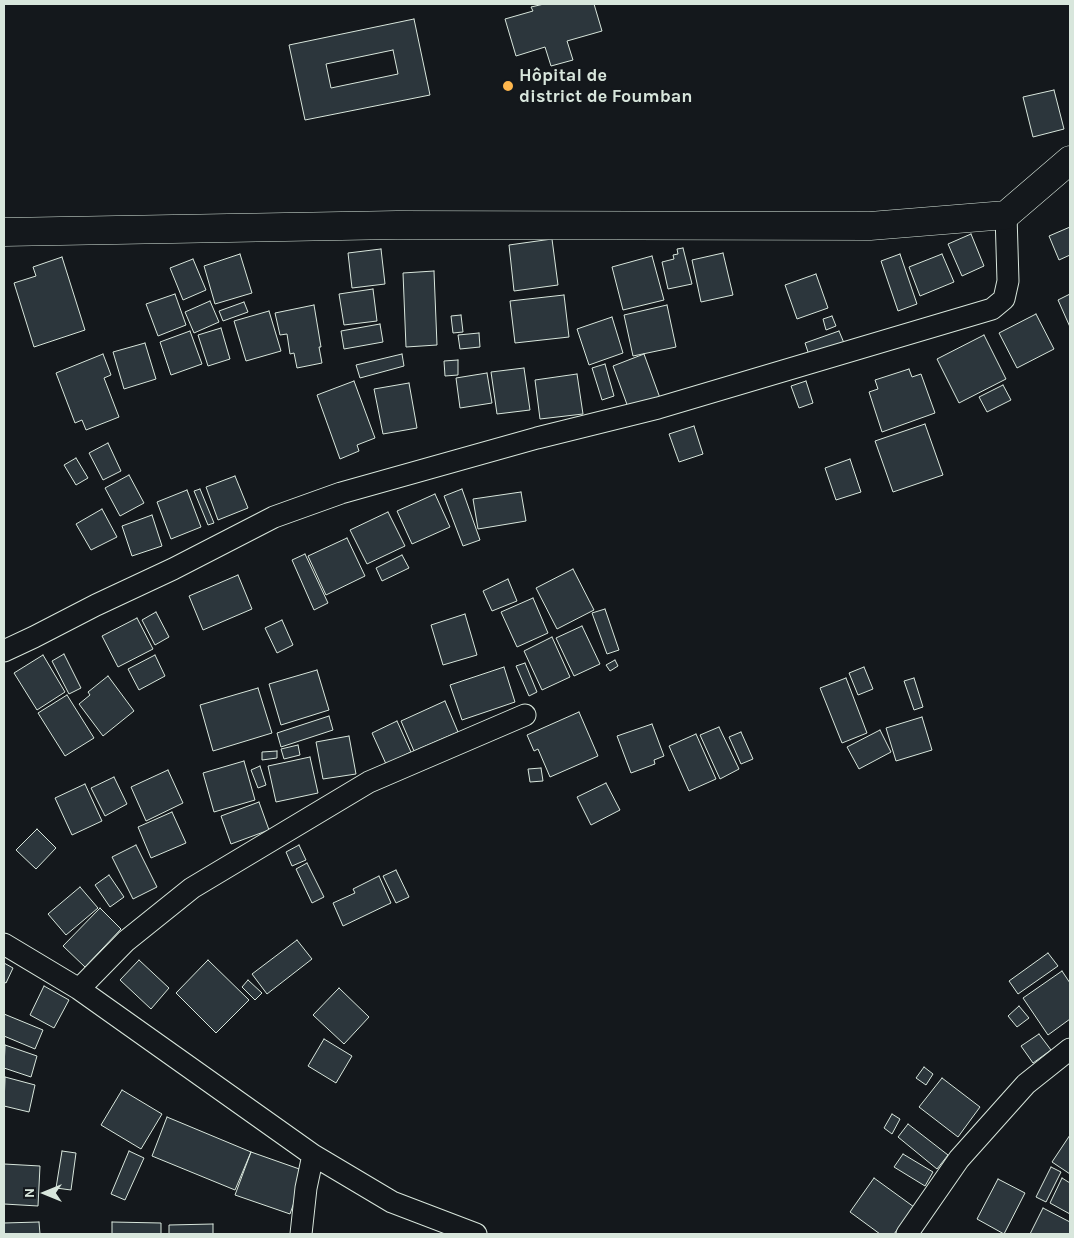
<!DOCTYPE html>
<html>
<head>
<meta charset="utf-8">
<style>
  body { margin:0 }
  #map { position:relative; width:1074px; height:1238px; overflow:hidden; background:#14181c; font-family:Karla,sans-serif }
  canvas { display:block }
  .frame { position:absolute; inset:0; border:5px solid #d8e6dc; pointer-events:none }
  .north { position:absolute; left:20px; top:1168px; width:50px; height:50px; -webkit-text-stroke:4px #14181c; paint-order:stroke; rotate:270deg; font-size:14px; font-weight:700; line-height:20px; text-align:center; color:#d8e6dc }
  .north::after { content:''; display:block; margin:auto; width:18px; height:22px; background:#d8e6dc; clip-path:polygon(50% 0,100% 100%,50% 72%,0 100%) }
</style>
</head>
<body>
<div id="map">
<canvas width="1074" height="1238"></canvas>
<div class="frame"></div>
<div class="north">N</div>
</div>
<script>
const ctx = document.querySelector('canvas').getContext('2d');
ctx.lineJoin = 'round';
function fillPath(path, color) {
  ctx.fillStyle = color;
  ctx.fill(path, 'evenodd');
}
function toPath(rows) {
  const path = new Path2D();
  for (const r of rows) {
    path.moveTo(r[0], r[1]);
    for (let i = 2; i < r.length; i += 2) path.lineTo(r[i], r[i + 1]);
  }
  return path;
}
function strokePath(path, color, width, dash) {
  ctx.strokeStyle = color;
  ctx.lineWidth = width;
  ctx.lineCap = dash ? 'butt' : 'round';
  ctx.setLineDash(dash || []);
  ctx.stroke(path);
}
function drawText(font, color, halo, rows, align = 'center') {
  ctx.font = font + ' Karla,sans-serif';
  ctx.lineWidth = 4;
  ctx.setLineDash([]);
  ctx.textBaseline = 'middle';
  ctx.strokeStyle = halo;
  ctx.fillStyle = color;
  for (const [text, x, y, turn = 0] of rows) {
    ctx.save();
    ctx.translate(x, y);
    ctx.rotate((+turn || 0) * Math.PI / 180);
    ctx.textAlign = isNaN(turn) ? turn : align;
    if (halo) ctx.strokeText(text, 0, 0);
    ctx.fillText(text, 0, 0);
    ctx.restore();
  }
}
const building = toPath([
  [544,4,594,4,602,31,567,41,573,60,551,66,545,47,516,56,505,19,533,11,531,7,544,4],
  [414,19,430,95,305,120,289,45,414,19],
  [393,50,398,74,331,88,326,64,393,50],
  [1054,90,1064,129,1033,137,1023,97,1054,90],
  [1070,227,1070,255,1059,260,1049,236,1070,227],
  [971,234,984,266,962,276,948,244,971,234],
  [552,239,558,285,514,291,509,245,552,239],
  [683,248,692,284,668,289,662,262,674,259,673,255,678,254,677,249,683,248],
  [381,249,385,284,352,288,348,253,381,249],
  [723,253,733,295,701,302,692,260,723,253],
  [240,254,252,293,215,304,204,266,240,254],
  [900,254,917,304,898,311,881,261,900,254],
  [942,254,954,282,920,296,909,267,942,254],
  [652,256,664,300,623,310,612,267,652,256],
  [62,257,85,330,34,347,14,283,36,276,33,267,62,257],
  [193,259,206,290,183,300,170,268,193,259],
  [434,271,437,345,406,347,403,273,434,271],
  [816,274,828,308,797,319,785,285,816,274],
  [373,289,377,321,344,325,339,294,373,289],
  [175,294,186,325,158,336,146,304,175,294],
  [1070,294,1070,327,1058,300,1070,294],
  [564,295,569,337,515,343,510,301,564,295],
  [210,301,219,322,194,333,185,312,210,301],
  [244,302,248,312,223,321,219,311,244,302],
  [314,305,321,347,319,347,322,363,297,368,294,353,290,354,287,334,280,335,275,313,314,305],
  [667,305,676,347,633,356,624,315,667,305],
  [269,311,281,351,246,361,234,321,269,311],
  [1036,314,1054,349,1017,368,999,333,1036,314],
  [461,315,463,332,453,333,451,316,461,315],
  [832,316,836,326,826,330,823,319,832,316],
  [612,317,623,353,589,365,577,329,612,317],
  [380,324,383,342,344,349,341,331,380,324],
  [221,328,230,359,208,366,198,335,221,328],
  [190,331,202,364,171,375,160,342,190,331],
  [839,331,844,343,809,355,805,343,839,331],
  [479,333,480,347,460,349,458,335,479,333],
  [984,335,1006,379,959,403,937,359,984,335],
  [145,343,156,379,124,389,113,352,145,343],
  [103,354,111,375,104,378,119,417,86,430,82,420,75,423,56,373,103,354],
  [402,354,404,366,360,378,356,365,402,354],
  [644,354,660,398,629,410,613,366,644,354],
  [458,360,458,375,445,376,444,361,458,360],
  [605,364,614,396,602,400,592,368,605,364],
  [524,368,530,410,497,414,491,372,524,368],
  [909,369,912,377,921,374,935,413,882,432,869,392,878,389,875,380,909,369],
  [487,373,492,403,460,408,456,378,487,373],
  [577,374,583,414,540,419,535,380,577,374],
  [354,381,375,438,357,445,359,451,340,459,317,395,354,381],
  [806,381,813,403,799,408,791,386,806,381],
  [409,383,417,428,383,434,374,389,409,383],
  [1003,385,1011,400,987,412,979,397,1003,385],
  [925,424,943,475,893,492,875,441,925,424],
  [694,426,703,454,679,462,669,434,694,426],
  [108,443,121,471,103,480,89,453,108,443],
  [76,458,88,478,76,485,64,465,76,458],
  [850,459,861,492,836,500,825,468,850,459],
  [129,475,144,503,120,516,105,488,129,475],
  [235,476,248,508,218,520,206,487,235,476],
  [200,489,214,523,208,525,194,491,200,489],
  [462,489,480,540,463,546,444,496,462,489],
  [187,490,201,527,171,539,157,502,187,490],
  [521,492,526,521,478,529,473,499,521,492],
  [435,494,450,527,412,544,397,511,435,494],
  [102,509,117,537,91,550,76,524,102,509],
  [388,512,405,546,367,564,350,530,388,512],
  [152,515,162,546,132,556,122,526,152,515],
  [347,538,365,576,326,595,308,556,347,538],
  [305,554,328,603,314,610,292,560,305,554],
  [402,555,409,568,382,581,376,568,402,555],
  [573,569,594,610,557,629,536,588,573,569],
  [238,575,252,609,203,630,189,596,238,575],
  [508,579,517,601,492,611,483,591,508,579],
  [533,598,548,633,517,647,501,612,533,598],
  [605,609,619,650,607,654,592,613,605,609],
  [156,612,169,637,155,645,142,620,156,612],
  [465,614,477,655,443,665,431,625,465,614],
  [137,618,153,649,118,667,102,636,137,618],
  [282,620,293,645,277,653,265,628,282,620],
  [582,626,600,664,574,676,556,638,582,626],
  [552,637,570,677,542,690,524,651,552,637],
  [64,654,81,688,69,694,52,661,64,654],
  [43,655,65,692,37,710,14,673,43,655],
  [155,655,165,676,139,690,128,669,155,655],
  [615,660,618,666,610,671,606,665,615,660],
  [525,663,537,692,529,696,516,666,525,663],
  [504,667,515,702,462,720,450,685,504,667],
  [864,667,873,689,858,695,849,673,864,667],
  [317,670,329,710,281,725,269,684,317,670],
  [108,676,134,711,103,736,79,704,90,695,88,692,108,676],
  [846,678,867,733,842,743,820,688,846,678],
  [914,678,923,707,914,710,904,681,914,678],
  [258,688,272,733,213,751,200,705,258,688],
  [67,695,94,738,65,756,38,713,67,695],
  [445,701,458,732,414,751,401,721,445,701],
  [579,712,598,756,550,777,538,749,534,751,527,735,579,712],
  [329,716,333,730,281,747,277,733,329,716],
  [922,717,932,750,896,761,886,728,922,717],
  [397,721,411,752,386,764,372,733,397,721],
  [652,724,664,756,654,760,655,764,631,773,617,736,652,724],
  [719,727,739,769,720,779,700,735,719,727],
  [880,730,891,752,859,769,847,747,880,730],
  [741,732,753,759,741,764,729,737,741,732],
  [696,734,716,779,689,791,669,746,696,734],
  [349,736,356,774,323,779,316,742,349,736],
  [298,745,300,755,284,759,281,749,298,745],
  [277,751,277,758,262,760,262,752,277,751],
  [310,757,318,793,276,802,268,766,310,757],
  [244,761,255,800,214,812,203,773,244,761],
  [260,766,266,785,258,788,251,770,260,766],
  [541,768,543,781,530,782,528,769,541,768],
  [168,770,183,803,146,821,131,787,168,770],
  [114,777,127,804,105,816,91,788,114,777],
  [606,783,620,810,591,825,577,797,606,783],
  [85,784,102,821,72,835,55,798,85,784],
  [259,802,269,830,231,844,221,816,259,802],
  [172,812,186,843,151,858,138,827,172,812],
  [37,829,56,848,36,869,16,850,37,829],
  [136,845,157,887,133,899,112,857,136,845],
  [299,845,306,860,292,866,286,852,299,845],
  [307,863,324,897,312,903,296,869,307,863],
  [396,870,409,897,396,903,383,876,396,870],
  [109,875,124,897,110,907,95,885,109,875],
  [379,876,391,903,343,926,333,903,355,893,353,889,379,876],
  [80,887,98,908,66,935,48,914,80,887],
  [100,908,121,929,85,967,63,946,100,908],
  [297,940,312,959,267,994,252,974,297,940],
  [1048,953,1058,966,1018,994,1009,981,1048,953],
  [139,960,169,988,151,1009,120,980,139,960],
  [208,960,249,1000,216,1033,176,993,208,960],
  [4,963,13,968,6,983,4,982,4,963],
  [1062,971,1070,983,1070,1019,1048,1035,1023,998,1062,971],
  [248,980,262,993,255,1000,242,987,248,980],
  [44,986,69,1000,54,1028,30,1015,44,986],
  [339,988,369,1017,344,1044,313,1015,339,988],
  [1019,1006,1029,1018,1017,1027,1008,1016,1019,1006],
  [4,1014,43,1030,35,1049,4,1036,4,1014],
  [1039,1034,1051,1050,1033,1063,1021,1046,1039,1034],
  [324,1039,352,1056,336,1083,308,1066,324,1039],
  [5,1045,37,1056,31,1077,4,1068,5,1045],
  [924,1067,933,1074,926,1085,916,1078,924,1067],
  [5,1077,35,1085,29,1112,4,1106,5,1077],
  [942,1078,980,1107,958,1137,919,1107,942,1078],
  [122,1090,162,1114,141,1149,101,1125,122,1090],
  [892,1114,900,1119,892,1134,884,1128,892,1114],
  [167,1117,251,1152,235,1190,152,1156,167,1117],
  [908,1124,948,1155,937,1169,898,1137,908,1124],
  [1070,1135,1070,1174,1052,1162,1070,1135],
  [62,1151,76,1153,71,1190,56,1188,62,1151],
  [129,1151,144,1158,125,1200,111,1194,129,1151],
  [251,1152,305,1171,290,1214,235,1195,251,1152],
  [903,1154,933,1172,925,1186,894,1167,903,1154],
  [4,1164,40,1166,38,1206,4,1204,4,1164],
  [1051,1167,1061,1172,1046,1202,1036,1197,1051,1167],
  [874,1178,914,1207,894,1234,880,1234,850,1212,874,1178],
  [1062,1178,1070,1183,1070,1214,1050,1203,1062,1178],
  [998,1179,1025,1193,1004,1234,977,1219,998,1179],
  [1043,1208,1070,1222,1070,1234,1030,1234,1043,1208],
  [39,1222,40,1234,4,1234,4,1223,39,1222],
  [112,1222,161,1223,161,1234,112,1234,112,1222],
  [213,1224,213,1234,169,1234,169,1225,213,1224]
]);
fillPath(building, '#2c363c');
strokePath(building, '#d8e6dc', 1);
const minor = toPath([
  [4,651,34,637,96,605,173,569,274,517,341,493,537,438,658,408,992,309,1004,299,1008,281,1006,215],
  [4,944,79,989,313,1155,392,1202,476,1234],
  [79,989,126,941,192,888,369,782,525,715],
  [301,1234,306,1188,313,1155],
  [907,1234,959,1159,1026,1084,1070,1049]
]);
const tertiary = toPath([
  [4,232,397,225,870,226,1006,215,1070,160]
]);
strokePath(minor, '#d8e6dc', 23);
strokePath(tertiary, '#d8e6dc', 29);
strokePath(minor, '#14181c', 21);
strokePath(tertiary, '#14181c', 28);
for (const [x, y, r, color] of [
  [508,86,6,"#ffb74d"]
]) {
  const dot = new Path2D();
  dot.arc(x, y, r, 0, 2 * Math.PI);
  ctx.fillStyle = color;
  ctx.fill(dot);
  strokePath(dot, '#14181c', 2);
}
drawText('bold 18px', '#d8e6dc', '#14181c', [
  ["Hôpital de",519,76],
  ["district de Foumban",519,97]
], 'left');
</script>
</body>
</html>
